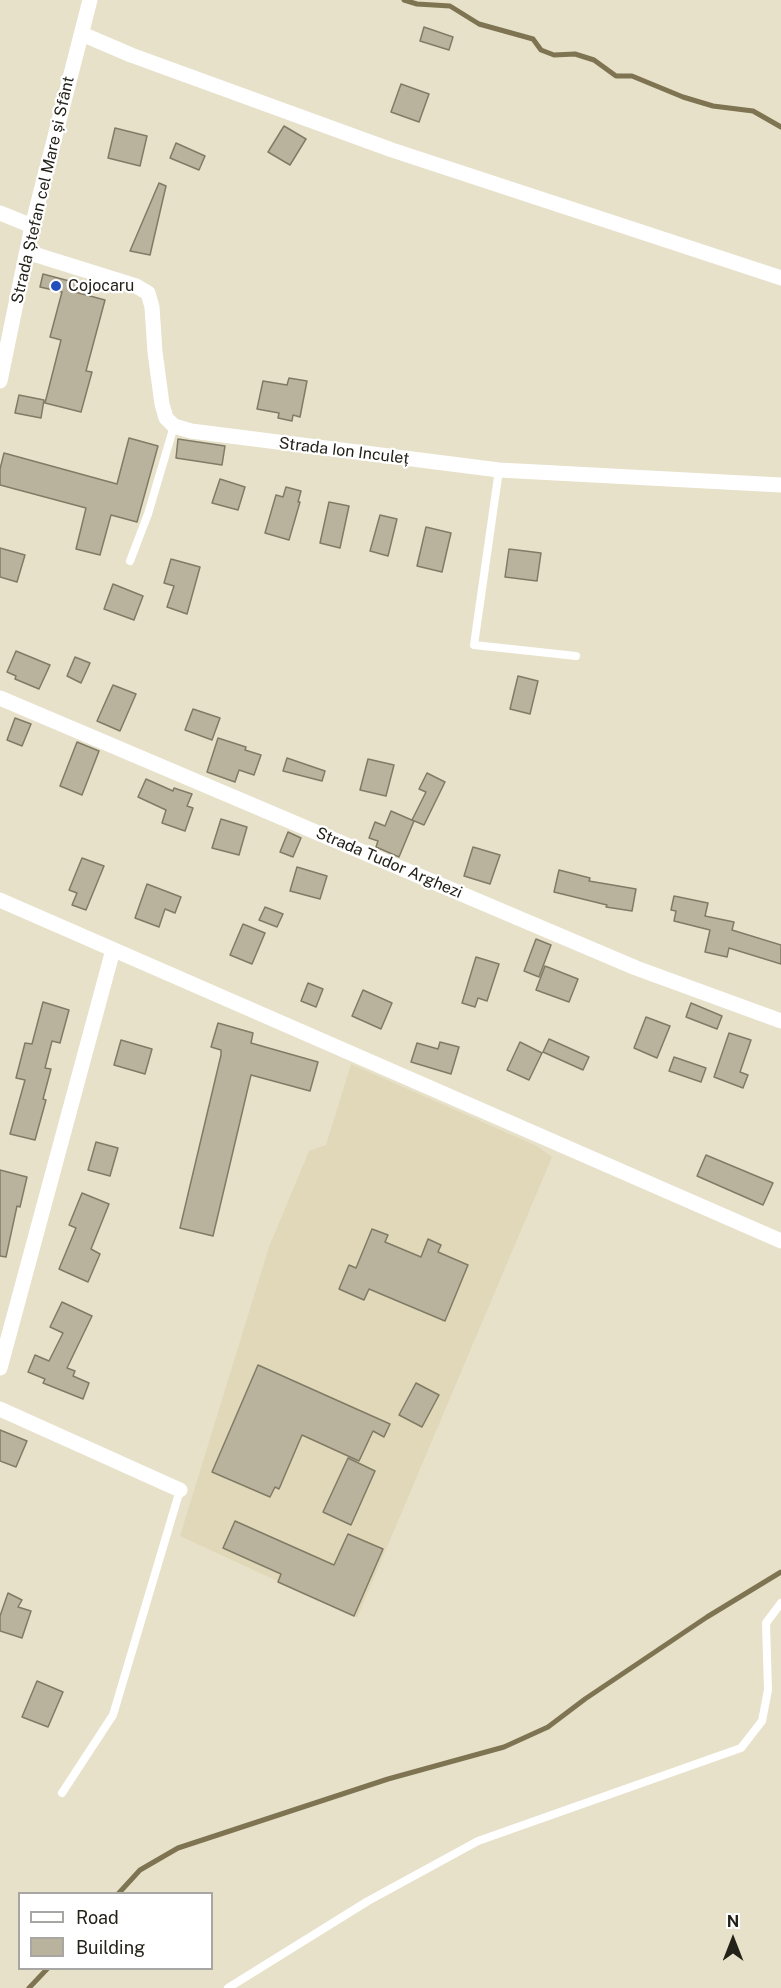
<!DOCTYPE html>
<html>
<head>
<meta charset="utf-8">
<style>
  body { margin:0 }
  #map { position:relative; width:781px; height:1988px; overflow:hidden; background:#e7e1ca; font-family:"Public Sans",sans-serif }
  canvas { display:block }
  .legend { position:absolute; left:18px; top:1892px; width:195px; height:78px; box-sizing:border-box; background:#fff; border:2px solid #a7a6a3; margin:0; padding:8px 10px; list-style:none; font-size:18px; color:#242119 }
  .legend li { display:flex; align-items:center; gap:12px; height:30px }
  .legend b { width:30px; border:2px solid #a7a6a3 }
  .north { position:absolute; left:703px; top:1910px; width:60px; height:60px; -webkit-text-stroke:4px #fff; paint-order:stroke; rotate:0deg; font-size:16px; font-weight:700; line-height:24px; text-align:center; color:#242119 }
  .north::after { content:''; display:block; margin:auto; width:21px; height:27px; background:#242119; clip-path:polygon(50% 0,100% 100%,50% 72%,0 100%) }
</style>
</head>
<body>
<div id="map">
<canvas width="781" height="1988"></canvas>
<ul class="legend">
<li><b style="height:8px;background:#fff"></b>Road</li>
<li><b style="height:16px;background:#b9b39d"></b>Building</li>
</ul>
<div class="north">N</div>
</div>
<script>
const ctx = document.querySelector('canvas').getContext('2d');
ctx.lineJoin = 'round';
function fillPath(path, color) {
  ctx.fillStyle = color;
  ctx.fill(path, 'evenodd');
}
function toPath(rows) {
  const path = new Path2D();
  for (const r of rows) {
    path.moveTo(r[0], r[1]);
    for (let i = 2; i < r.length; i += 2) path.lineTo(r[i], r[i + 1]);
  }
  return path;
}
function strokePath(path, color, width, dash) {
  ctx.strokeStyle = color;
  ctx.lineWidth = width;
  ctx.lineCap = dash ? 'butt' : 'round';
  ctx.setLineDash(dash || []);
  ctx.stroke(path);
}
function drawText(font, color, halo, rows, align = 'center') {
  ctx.font = font + ' "Public Sans",sans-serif';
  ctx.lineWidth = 4.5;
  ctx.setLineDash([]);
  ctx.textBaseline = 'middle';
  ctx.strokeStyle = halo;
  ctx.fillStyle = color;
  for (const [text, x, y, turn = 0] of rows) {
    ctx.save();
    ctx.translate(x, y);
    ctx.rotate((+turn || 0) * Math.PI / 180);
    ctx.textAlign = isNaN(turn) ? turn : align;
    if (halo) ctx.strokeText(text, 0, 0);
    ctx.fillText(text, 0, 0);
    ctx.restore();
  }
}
fillPath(toPath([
  [351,1064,537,1146,552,1157,357,1618,180,1536,269,1247,309,1151,326,1145]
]), '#e0d8b9');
strokePath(toPath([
  [404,0,417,4,450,6,479,24,533,39,541,50,554,55,575,54,594,60,616,76,632,76,683,97,713,106,753,111,781,127],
  [118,1894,140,1870,178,1848,388,1779,504,1747,548,1727,585,1699,707,1617,781,1572],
  [29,1988,48,1968]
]), '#7e7452', 5);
const building = toPath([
  [424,27,453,37,449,50,420,41,424,27],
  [401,84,429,94,419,122,391,112,401,84],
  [284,126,306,139,290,165,268,152,284,126],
  [115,128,147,136,140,166,108,158,115,128],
  [176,143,205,156,199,170,170,158,176,143],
  [159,183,166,186,150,255,130,251,159,183],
  [43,274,77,283,75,292,105,300,86,371,92,372,81,412,45,403,61,340,50,337,62,292,40,287,43,274],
  [289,378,307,381,300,417,293,415,292,421,278,418,279,413,257,409,263,381,287,385,289,378],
  [19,395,44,400,41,418,15,413,19,395],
  [129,438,158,446,137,522,111,515,100,555,76,549,86,508,0,485,0,469,4,453,117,484,129,438],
  [178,439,225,446,222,465,176,458,178,439],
  [220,479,245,487,238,510,212,503,220,479],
  [286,487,301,491,298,502,300,502,289,540,265,533,276,495,283,497,286,487],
  [329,502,349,506,340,548,320,543,329,502],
  [380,515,397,519,388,556,370,551,380,515],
  [426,527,451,533,442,572,417,566,426,527],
  [0,548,25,555,17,582,0,577,0,548],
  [509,549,541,553,537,581,505,577,509,549],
  [171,559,200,567,187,614,167,607,174,586,164,583,171,559],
  [113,584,143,596,134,620,104,609,113,584],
  [16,651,50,665,39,689,15,679,16,676,7,672,16,651],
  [75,657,90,663,81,683,67,676,75,657],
  [518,676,538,681,530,714,510,709,518,676],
  [113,685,136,694,120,731,97,721,113,685],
  [193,709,220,718,212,740,185,730,193,709],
  [15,718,31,724,22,746,7,740,15,718],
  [218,738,246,747,245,750,261,755,254,775,239,770,235,782,207,772,218,738],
  [77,742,99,751,82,795,60,786,77,742],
  [287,758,325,771,322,781,283,771,287,758],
  [368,759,394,765,386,796,360,790,368,759],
  [427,773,445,782,424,825,412,820,426,792,419,789,427,773],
  [146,779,173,791,174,788,192,794,187,806,193,808,185,831,162,823,166,810,138,797,146,779],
  [391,811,414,821,399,857,376,847,378,841,369,838,375,822,385,826,391,811],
  [221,819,247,827,239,855,212,848,221,819],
  [288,832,301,838,293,857,280,852,288,832],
  [473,847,500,855,490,884,464,876,473,847],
  [82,858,104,866,86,910,72,905,77,893,69,890,82,858],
  [297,867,327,876,320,899,290,891,297,867],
  [559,870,590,878,589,881,636,889,632,911,606,907,607,905,554,892,559,870],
  [147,884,181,897,175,913,165,909,159,927,135,918,147,884],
  [674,896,708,903,705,916,734,922,732,930,781,945,781,964,729,948,727,957,705,952,710,930,674,921,676,911,671,910,674,896],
  [265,907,283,914,277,927,259,920,265,907],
  [243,924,265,933,252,964,230,955,243,924],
  [536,939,551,945,539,977,524,971,536,939],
  [476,957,499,964,487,1001,478,998,475,1007,462,1003,476,957],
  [545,966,578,979,569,1002,536,990,545,966],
  [308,983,323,989,316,1007,301,1001,308,983],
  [363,990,392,1003,381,1029,352,1016,363,990],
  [43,1002,69,1010,60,1043,52,1041,45,1068,51,1069,43,1099,46,1100,35,1140,10,1134,25,1080,16,1078,25,1043,32,1044,43,1002],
  [691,1003,722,1016,717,1029,686,1017,691,1003],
  [646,1017,670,1026,657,1058,634,1048,646,1017],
  [218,1023,253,1033,251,1043,318,1062,310,1091,251,1075,213,1236,180,1228,221,1055,221,1050,211,1047,218,1023],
  [729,1033,751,1040,740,1072,748,1075,743,1088,714,1077,729,1033],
  [549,1039,589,1057,583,1070,543,1052,549,1039],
  [121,1040,152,1049,145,1074,114,1065,121,1040],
  [440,1042,459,1047,451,1074,411,1062,417,1043,438,1049,440,1042],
  [520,1042,542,1053,529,1080,507,1070,520,1042],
  [674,1057,706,1068,701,1082,669,1071,674,1057],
  [96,1142,118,1148,110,1176,88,1170,96,1142],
  [706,1155,773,1183,763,1205,697,1176,706,1155],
  [0,1170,27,1177,20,1207,17,1206,6,1257,0,1256,0,1170],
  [82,1193,109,1204,91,1249,100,1254,88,1282,59,1269,76,1228,69,1225,82,1193],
  [372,1229,388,1235,385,1242,421,1257,428,1239,441,1245,438,1252,468,1265,445,1321,369,1289,364,1300,339,1289,349,1265,356,1268,372,1229],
  [62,1302,92,1316,67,1368,75,1371,73,1376,89,1383,83,1399,43,1383,45,1379,28,1372,35,1355,49,1361,63,1333,50,1327,62,1302],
  [258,1365,390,1424,384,1437,373,1431,359,1461,302,1435,279,1489,275,1487,270,1497,212,1472,258,1365],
  [416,1383,439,1395,422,1427,399,1415,416,1383],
  [0,1430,27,1441,16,1467,0,1461,0,1430],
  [348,1458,375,1471,351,1525,323,1512,348,1458],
  [235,1521,334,1565,348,1534,383,1549,354,1616,278,1582,281,1574,223,1548,235,1521],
  [8,1593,22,1600,18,1607,31,1611,22,1638,0,1631,0,1616,8,1593],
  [37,1681,63,1692,48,1727,22,1717,37,1681]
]);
fillPath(building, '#b9b39d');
strokePath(building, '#817b66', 1.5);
strokePath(toPath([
  [499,470,474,645,576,656],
  [130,561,148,514,174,426],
  [62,1793,113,1715,180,1490],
  [228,1988,368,1901,478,1841,741,1748,762,1721,768,1690,766,1623,781,1603]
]), '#fff', 8);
strokePath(toPath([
  [82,34,131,55,392,150,781,278],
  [0,213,32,226],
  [27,252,136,286,148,293,152,307,155,352,162,404,166,418,174,426,191,431,499,470,781,485],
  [0,381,32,226,90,0],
  [0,698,636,968,781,1021],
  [0,900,781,1241],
  [0,1368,113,950],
  [0,1409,180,1490]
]), '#fff', 15);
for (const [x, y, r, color] of [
  [56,286,6,"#244ebc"]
]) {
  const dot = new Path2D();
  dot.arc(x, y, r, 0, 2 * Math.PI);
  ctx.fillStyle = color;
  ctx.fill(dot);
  strokePath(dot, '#fff', 2);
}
drawText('16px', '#242119', '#fff', [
  ["Strada Ștefan cel Mare și Sfânt",43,190,-77],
  ["Strada Ion Inculeț",344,451,7],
  ["Strada Tudor Arghezi",389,863,23]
]);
drawText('16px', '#242119', '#fff', [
  ["Cojocaru",68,286]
], 'left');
</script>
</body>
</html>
